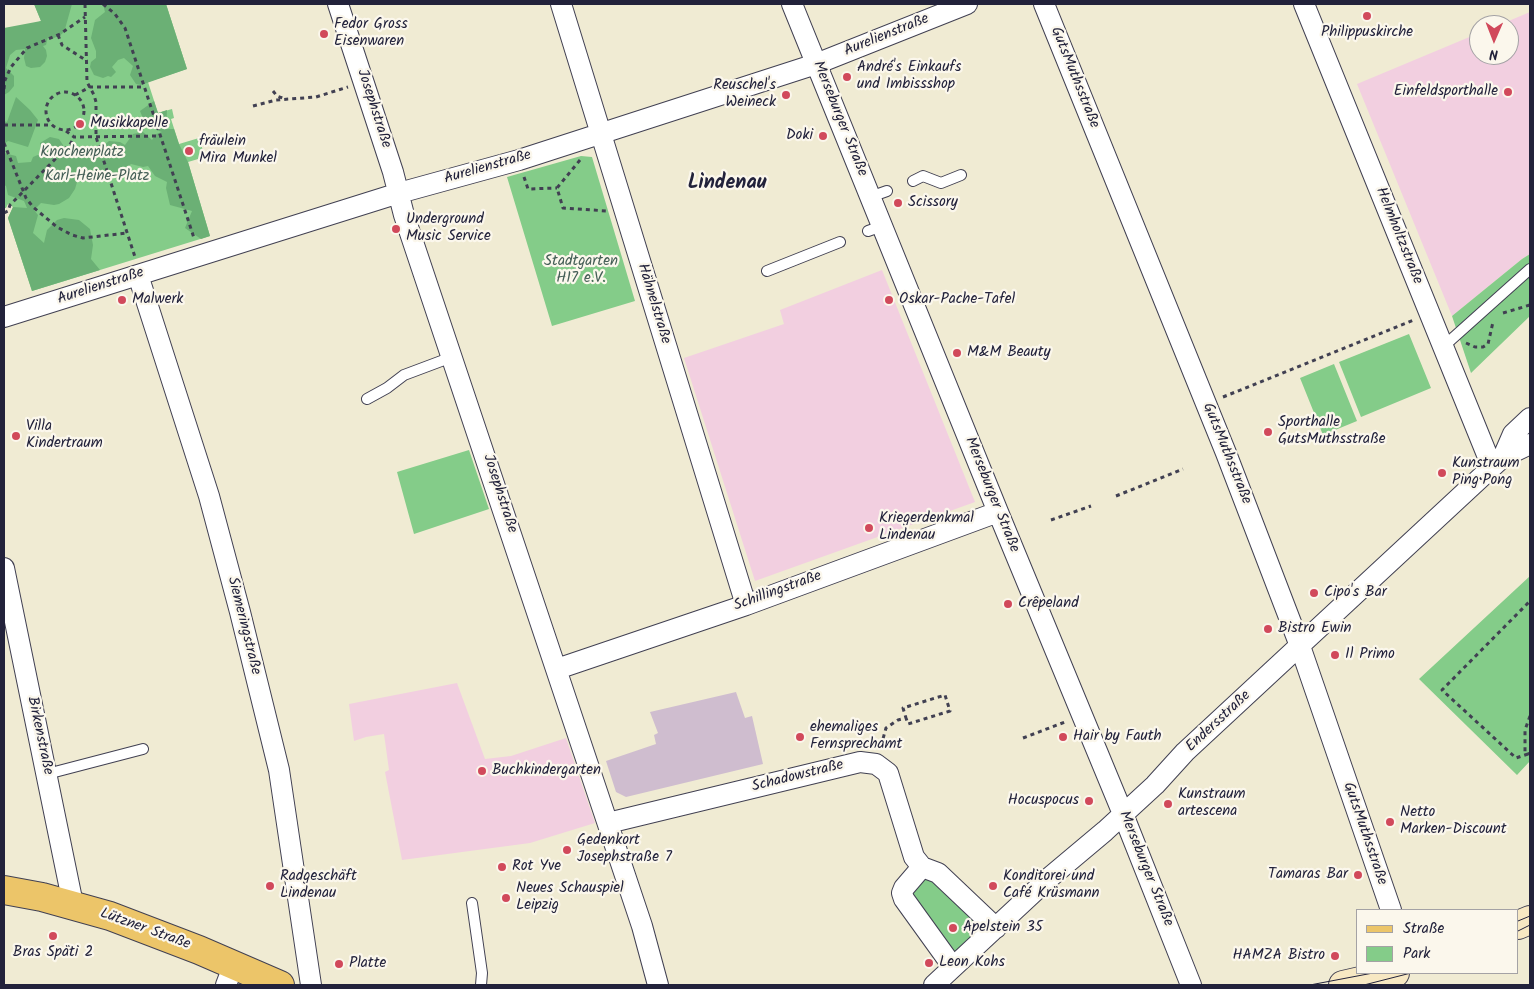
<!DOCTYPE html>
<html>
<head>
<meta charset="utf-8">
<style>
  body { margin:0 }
  #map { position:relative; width:1534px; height:989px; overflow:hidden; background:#f0ebd3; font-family:Kalam,sans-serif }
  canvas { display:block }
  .frame { position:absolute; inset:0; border:5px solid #22223b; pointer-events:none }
  .legend { position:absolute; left:1356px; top:909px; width:162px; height:65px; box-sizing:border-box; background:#fbf7ec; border:1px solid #a4a2a5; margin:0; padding:6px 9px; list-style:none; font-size:15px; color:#22223b }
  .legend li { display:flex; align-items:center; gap:10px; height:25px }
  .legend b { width:25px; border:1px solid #a4a2a5 }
  .north { position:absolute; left:1469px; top:15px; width:50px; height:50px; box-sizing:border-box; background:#fbf7ec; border:1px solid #a4a2a5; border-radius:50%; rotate:181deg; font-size:14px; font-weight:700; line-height:20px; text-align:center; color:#22223b }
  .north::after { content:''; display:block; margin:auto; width:18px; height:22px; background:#d1495b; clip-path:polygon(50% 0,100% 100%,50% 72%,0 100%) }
</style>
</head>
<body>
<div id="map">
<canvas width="1534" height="989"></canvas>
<div class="frame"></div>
<ul class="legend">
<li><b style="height:6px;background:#ecc569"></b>Straße</li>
<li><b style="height:14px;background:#84cc89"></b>Park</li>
</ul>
<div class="north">N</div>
</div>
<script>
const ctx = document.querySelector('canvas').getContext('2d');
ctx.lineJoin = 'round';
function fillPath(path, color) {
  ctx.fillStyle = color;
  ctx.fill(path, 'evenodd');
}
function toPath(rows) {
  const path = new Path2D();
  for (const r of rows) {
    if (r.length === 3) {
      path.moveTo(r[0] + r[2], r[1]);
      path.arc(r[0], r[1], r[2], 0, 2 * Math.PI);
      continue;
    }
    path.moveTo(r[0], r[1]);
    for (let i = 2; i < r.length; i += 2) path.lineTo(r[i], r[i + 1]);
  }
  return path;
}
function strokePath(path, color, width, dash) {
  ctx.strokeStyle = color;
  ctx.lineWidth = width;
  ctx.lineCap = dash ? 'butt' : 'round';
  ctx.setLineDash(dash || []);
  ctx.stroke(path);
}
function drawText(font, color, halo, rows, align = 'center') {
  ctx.font = font + ' Kalam,sans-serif';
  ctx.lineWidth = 4.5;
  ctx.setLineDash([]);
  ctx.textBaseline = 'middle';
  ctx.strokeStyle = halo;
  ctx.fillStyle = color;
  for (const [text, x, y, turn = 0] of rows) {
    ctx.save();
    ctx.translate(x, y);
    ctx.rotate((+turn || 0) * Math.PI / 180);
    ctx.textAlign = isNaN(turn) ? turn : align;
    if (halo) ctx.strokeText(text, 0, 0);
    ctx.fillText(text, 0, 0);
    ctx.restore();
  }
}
fillPath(toPath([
  [1530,12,1530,254,1522,259,1452,316,1357,84,1479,33,1479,55,1509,55,1509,25,1499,25],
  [882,270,975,502,755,581,684,358,784,324,780,310],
  [457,683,485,759,511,756,566,738,595,823,530,843,402,860,385,772,389,770,384,734,366,737,354,741,349,704]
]), '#f2cfe0');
fillPath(toPath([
  [736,692,745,718,752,716,763,764,626,797,616,792,606,761,656,744,654,735,658,733,650,712]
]), '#cfbdcf');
fillPath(toPath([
  [34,4,166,4,187,69,148,82,158,113,172,109,174,118,171,119,179,144,199,138,205,157,188,162,210,236,32,291,8,218,13,207,8,204,6,208,4,208,4,36,41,21],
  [581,156,592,157,635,301,552,326,507,177],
  [1530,254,1530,316,1471,373,1452,316,1522,259],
  [1409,334,1431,388,1361,417,1339,362],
  [1334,364,1357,421,1323,435,1300,378],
  [469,450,489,509,414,534,397,472],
  [1530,576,1530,761,1517,775,1419,679],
  [922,867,996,928,953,967,904,888]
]), '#84cc89');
fillPath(toPath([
  [34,4,72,4,65,29,62,34,52,39,48,37,46,45,43,46,46,50,47,56,45,62,40,67,31,68,26,66,24,58,25,49,16,50,10,55,6,68,14,76,14,86,9,92,4,95,4,28,41,21],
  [103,4,166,4,187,69,141,85,136,84,130,75,133,66,124,58,118,60,112,67,116,72,111,77,108,76,103,78,94,75,90,67,91,62,96,58,96,51,91,38,95,20,105,12],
  [16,97,30,110,38,120,28,147,8,141,4,144,4,121,7,122],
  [154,101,158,113,167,110,166,129,174,129,179,144,188,162,210,236,201,239,185,228,192,211,170,205,166,188,167,182,155,176,148,166,143,167,131,164,118,175,110,171,88,174,77,182,75,189,69,198,59,204,54,205,41,203,34,210,38,215,33,233,44,243,47,230,57,220,64,218,79,220,90,229,93,245,91,259,100,270,32,291,8,218,13,207,27,208,24,201,8,195,6,186,4,185,4,153,16,156,18,163,31,162,33,157,40,154,40,143,50,137,59,139,63,145,64,154,67,158,74,149,80,152,91,146,101,148,109,141,120,142,125,145,133,134,143,132,152,140,156,134,162,132,146,126,140,111]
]), '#6bb075');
const lane = toPath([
  [913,181,923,176,941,183,961,175],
  [870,197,887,191],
  [868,231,882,226],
  [767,271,840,242],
  [1444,346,1530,269],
  [367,399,387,388,404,375,452,357],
  [47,774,143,749],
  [472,903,482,973,481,985]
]);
const street = toPath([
  [338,4,393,172,404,215,642,926,658,985],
  [561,4,746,605],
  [792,4,998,512,1123,814,1191,985],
  [1044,4,1226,453,1300,646,1391,910],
  [1304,4,1492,467],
  [138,275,209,496,240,612,279,770,311,985],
  [4,317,399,193,519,160,816,64,967,4],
  [1503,457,1513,434,1530,418],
  [4,568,73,904],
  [557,669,746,605,998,512],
  [608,823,860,762,876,764,888,773,914,857,922,867,938,873,996,928],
  [922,867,904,888,902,893,904,899,953,967],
  [226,985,234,964],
  [934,985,1049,878,1105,831,1155,785,1185,752,1503,457,1530,444]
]);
const secondary = toPath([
  [1518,925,1530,920],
  [1343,985,1395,973]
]);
const primary = toPath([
  [4,890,42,897,110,916,199,950,280,985]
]);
strokePath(lane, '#414052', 12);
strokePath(street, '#414052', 22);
strokePath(secondary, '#414052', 30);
strokePath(primary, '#414052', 30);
strokePath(toPath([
  [85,4,87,82,94,95,96,102,96,137,135,257],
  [103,4,115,14,125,28,194,238],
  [58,35,62,45,87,61],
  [4,89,5,80,11,67,27,48,60,34,85,17],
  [273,91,277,96,285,99],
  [65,111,19],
  [75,95,90,87,144,87],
  [253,106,276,100,316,97,348,87],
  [4,125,51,125],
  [66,131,74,137,160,136],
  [4,143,26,198,33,207,57,227,72,235,83,238,127,233],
  [580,160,557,188,563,208,607,211],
  [524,177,528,189,557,188],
  [4,213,8,211,10,205,71,143,74,137],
  [1503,313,1530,305],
  [1466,343,1475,347,1483,347,1488,344,1493,322],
  [1223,397,1414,320],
  [1116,496,1183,469],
  [1051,520,1091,506],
  [1530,716,1525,730,1525,752,1528,754,1530,753],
  [1023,738,1065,722],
  [881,746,886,728,898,720,906,718,908,724,950,711,945,695,903,708,906,718],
  [1528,754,1516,758,1442,690,1530,601]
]), '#414052', 3, [4, 4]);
strokePath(lane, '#fff', 10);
strokePath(street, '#fff', 20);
strokePath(secondary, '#f7e8c3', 28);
strokePath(primary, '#ecc569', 28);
strokePath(toPath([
  [1518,921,1530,916],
  [1518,931,1530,925],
  [1310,985,1373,973],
  [1364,985,1411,973]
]), '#22223b', 1);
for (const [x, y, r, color] of [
  [1367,16,5,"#d1495b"],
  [324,34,5,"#d1495b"],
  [847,77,5,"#d1495b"],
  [1508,92,5,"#d1495b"],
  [786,95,5,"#d1495b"],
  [80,124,5,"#d1495b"],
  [823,136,5,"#d1495b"],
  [189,151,5,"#d1495b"],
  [898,203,5,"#d1495b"],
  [396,229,5,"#d1495b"],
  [122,300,5,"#d1495b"],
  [889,300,5,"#d1495b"],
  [957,353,5,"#d1495b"],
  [1268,432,5,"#d1495b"],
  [16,436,5,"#d1495b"],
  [1442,473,5,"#d1495b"],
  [869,528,5,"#d1495b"],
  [1314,593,5,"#d1495b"],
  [1008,604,5,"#d1495b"],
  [1268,629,5,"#d1495b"],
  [1335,655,5,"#d1495b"],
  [800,737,5,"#d1495b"],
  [1063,737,5,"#d1495b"],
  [482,771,5,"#d1495b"],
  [1089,801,5,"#d1495b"],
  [1168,804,5,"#d1495b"],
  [1390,822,5,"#d1495b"],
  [567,850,5,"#d1495b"],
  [502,867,5,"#d1495b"],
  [1358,875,5,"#d1495b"],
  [270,886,5,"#d1495b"],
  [993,886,5,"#d1495b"],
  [506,898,5,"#d1495b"],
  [953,928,5,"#d1495b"],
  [53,936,5,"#d1495b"],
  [1335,956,5,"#d1495b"],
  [929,963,5,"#d1495b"],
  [339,964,5,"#d1495b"]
]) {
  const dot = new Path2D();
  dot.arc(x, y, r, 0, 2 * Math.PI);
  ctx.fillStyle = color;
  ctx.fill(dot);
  strokePath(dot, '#fbf7ec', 2);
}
drawText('15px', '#22223b', '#fbf7ec', [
  ["Fedor Gross",334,25],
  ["Eisenwaren",334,42],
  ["Philippuskirche",1367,33,"center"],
  ["André's Einkaufs",857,68],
  ["und Imbissshop",857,85],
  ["Reuschel's",776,86,"right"],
  ["Weineck",776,103,"right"],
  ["Einfeldsporthalle",1498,92,"right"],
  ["Musikkapelle",90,124],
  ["Doki",813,136,"right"],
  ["fräulein",199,142],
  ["Mira Munkel",199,159],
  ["Scissory",908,203],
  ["Underground",406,220],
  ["Music Service",406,237],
  ["Malwerk",132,300],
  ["Oskar-Pache-Tafel",899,300],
  ["M&M Beauty",967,353],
  ["Sporthalle",1278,423],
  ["GutsMuthsstraße",1278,440],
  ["Villa",26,427],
  ["Kindertraum",26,444],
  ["Kunstraum",1452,464],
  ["Ping•Pong",1452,481],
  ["Kriegerdenkmal",879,519],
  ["Lindenau",879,536],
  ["Cipo's Bar",1324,593],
  ["Crêpeland",1018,604],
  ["Bistro Ewin",1278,629],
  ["Il Primo",1345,655],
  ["ehemaliges",810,728],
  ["Fernsprechamt",810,745],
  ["Hair by Fauth",1073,737],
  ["Buchkindergarten",492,771],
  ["Kunstraum",1178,795],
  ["artescena",1178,812],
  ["Hocuspocus",1079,801,"right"],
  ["Netto",1400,813],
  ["Marken-Discount",1400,830],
  ["Gedenkort",577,841],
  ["Josephstraße 7",577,858],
  ["Rot Yve",512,867],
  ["Tamaras Bar",1348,875,"right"],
  ["Radgeschäft",280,877],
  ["Lindenau",280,894],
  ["Konditorei und",1003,877],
  ["Café Krüsmann",1003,894],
  ["Neues Schauspiel",516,889],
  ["Leipzig",516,906],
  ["Apelstein 35",963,928],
  ["Bras Späti 2",53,953,"center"],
  ["HAMZA Bistro",1325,956,"right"],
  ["Leon Kohs",939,963],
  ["Platte",349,964]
], 'left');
drawText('15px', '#22223b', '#fbf7ec', [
  ["Aurelienstraße",887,36,-22],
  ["GutsMuthsstraße",1074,78,68],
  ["Josephstraße",373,109,72],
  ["Merseburger Straße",839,119,68],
  ["Aurelienstraße",488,168,-16],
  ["Helmholtzstraße",1398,236,68],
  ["Aurelienstraße",101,287,-18],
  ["Hähnelstraße",653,304,73],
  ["GutsMuthsstraße",1226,454,68],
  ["Josephstraße",499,494,72],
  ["Merseburger Straße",991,495,68],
  ["Schillingstraße",778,592,-20],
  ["Siemeringstraße",243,626,76],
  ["Endersstraße",1219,722,-43],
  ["Birkenstraße",39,736,78],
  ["Schadowstraße",798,777,-14],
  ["GutsMuthsstraße",1364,834,71],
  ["Merseburger Straße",1145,869,68],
  ["Lützner Straße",145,930,20]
]);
drawText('15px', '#445e56', '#fbf7ec', [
  ["Knochenplatz",82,153],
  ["Karl-Heine-Platz",97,177],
  ["Stadtgarten",581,262],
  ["H17 e.V.",581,279]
]);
drawText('bold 20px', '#22223b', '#fbf7ec', [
  ["Lindenau",727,185]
]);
</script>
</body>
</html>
